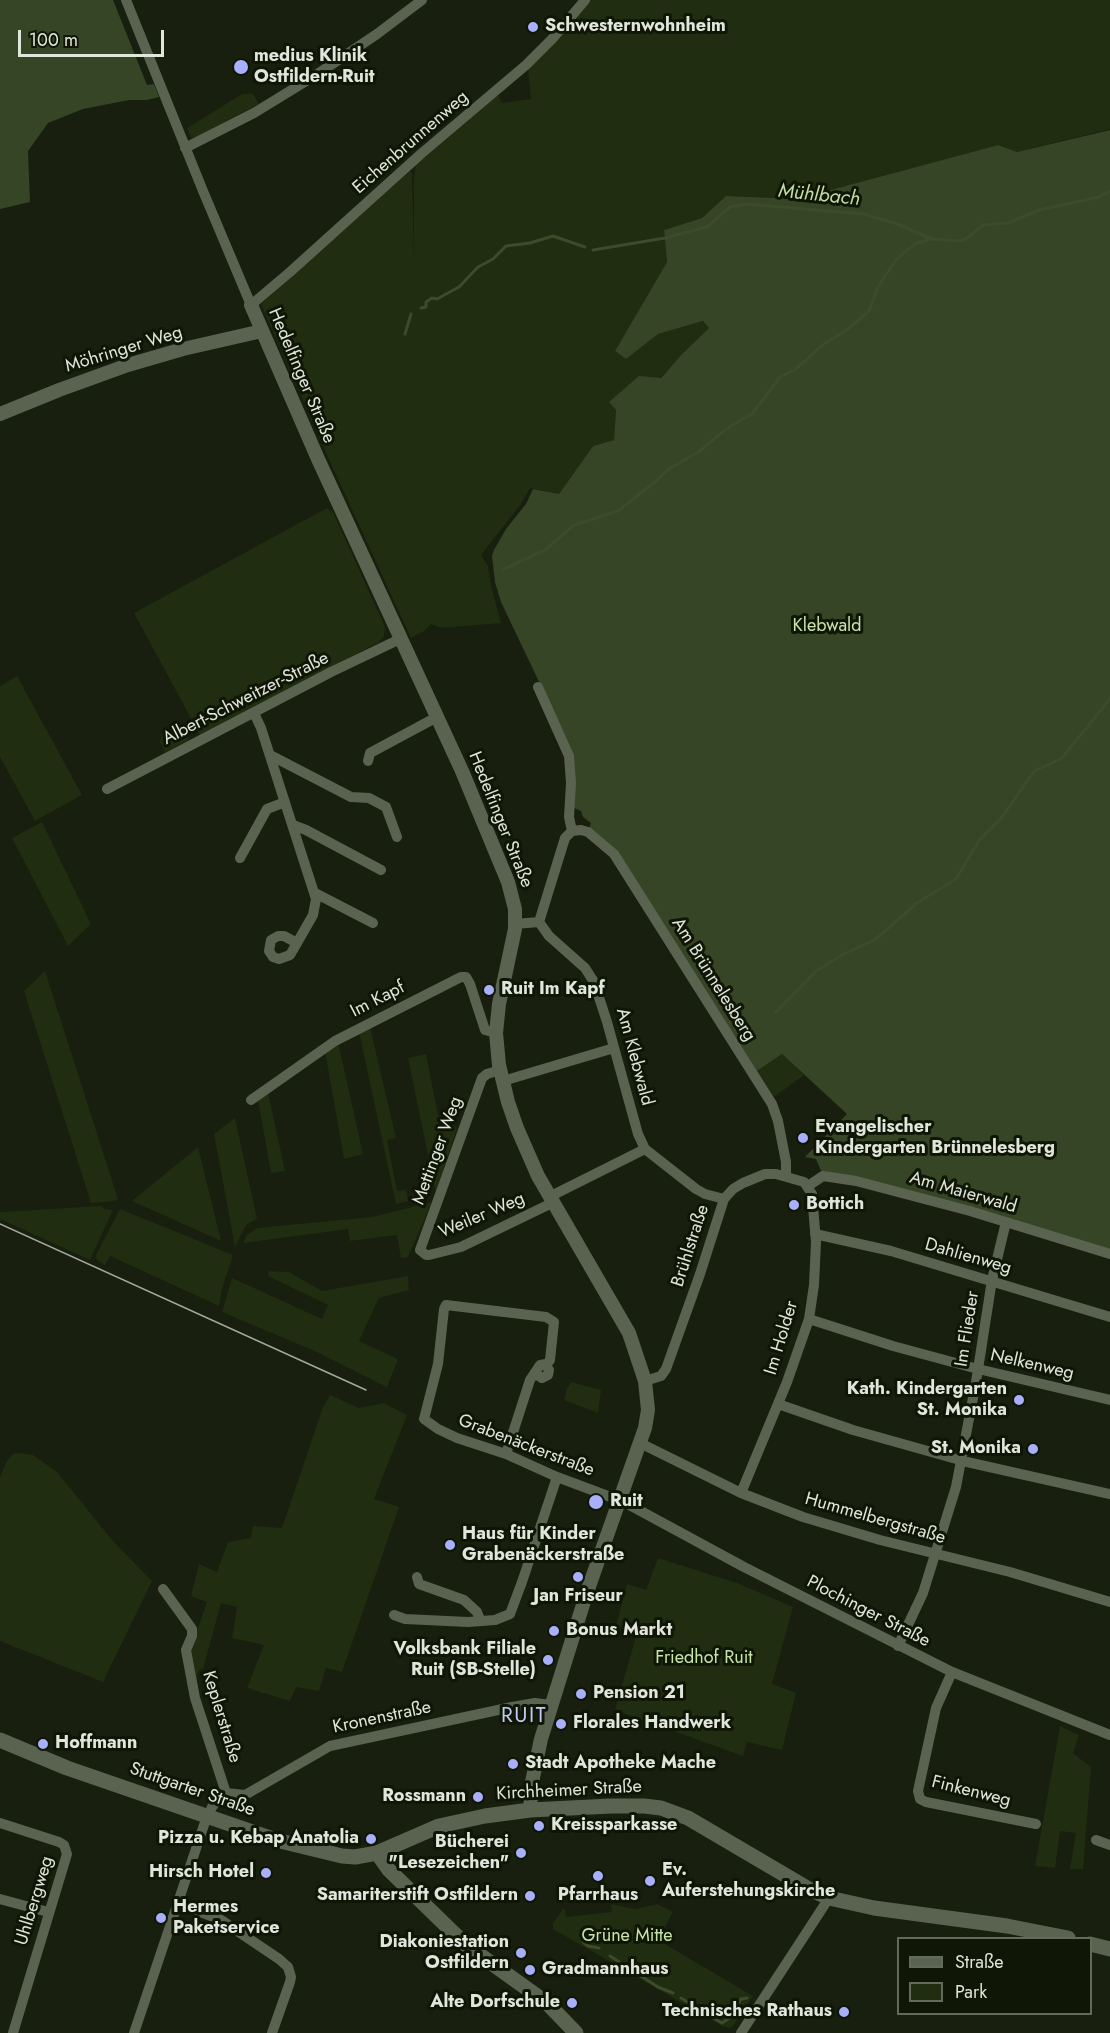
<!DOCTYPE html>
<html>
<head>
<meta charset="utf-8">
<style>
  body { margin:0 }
  #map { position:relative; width:1110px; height:2033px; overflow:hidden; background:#181f0e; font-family:Jost,sans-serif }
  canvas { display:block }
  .legend { position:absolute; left:897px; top:1937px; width:195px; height:78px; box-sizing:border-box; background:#0f1606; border:2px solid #63695b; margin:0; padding:8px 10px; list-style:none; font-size:18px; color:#e0e6db }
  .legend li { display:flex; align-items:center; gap:12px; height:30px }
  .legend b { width:30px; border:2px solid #63695b }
  .scale { position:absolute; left:18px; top:30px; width:146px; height:27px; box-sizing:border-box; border:3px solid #e0e6db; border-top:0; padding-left:8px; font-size:18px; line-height:21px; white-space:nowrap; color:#e0e6db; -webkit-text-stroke:4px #0f1606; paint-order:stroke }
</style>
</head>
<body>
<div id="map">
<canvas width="1110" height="2033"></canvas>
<ul class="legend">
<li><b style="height:8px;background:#5a6350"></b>Straße</li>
<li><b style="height:16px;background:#202d10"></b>Park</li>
</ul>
<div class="scale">100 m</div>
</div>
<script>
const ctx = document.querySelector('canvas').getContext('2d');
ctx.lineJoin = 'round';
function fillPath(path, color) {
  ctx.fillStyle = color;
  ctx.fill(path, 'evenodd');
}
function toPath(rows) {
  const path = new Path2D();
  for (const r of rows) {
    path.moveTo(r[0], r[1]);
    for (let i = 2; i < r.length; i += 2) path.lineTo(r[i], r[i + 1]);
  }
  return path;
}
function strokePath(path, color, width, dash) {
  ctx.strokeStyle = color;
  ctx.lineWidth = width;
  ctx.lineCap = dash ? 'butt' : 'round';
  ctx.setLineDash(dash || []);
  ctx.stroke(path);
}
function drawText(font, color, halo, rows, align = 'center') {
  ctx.font = font + ' Jost,sans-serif';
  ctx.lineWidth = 6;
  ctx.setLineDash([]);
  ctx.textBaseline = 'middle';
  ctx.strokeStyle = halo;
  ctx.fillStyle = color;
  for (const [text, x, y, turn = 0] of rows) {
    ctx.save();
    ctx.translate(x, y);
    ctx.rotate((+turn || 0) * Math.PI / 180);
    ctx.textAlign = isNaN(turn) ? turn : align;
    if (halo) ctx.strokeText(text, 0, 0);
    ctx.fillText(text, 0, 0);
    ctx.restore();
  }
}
fillPath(toPath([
  [590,0,1110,0,1110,129,1017,152,998,145,797,199,726,196,702,218,664,230,667,262,615,351,626,359,657,334,703,321,709,328,681,355,660,378,610,402,616,409,614,440,593,446,559,494,530,488,521,504,481,555,488,566,491,586,501,623,442,628,431,624,424,631,411,638,332,466,261,304,410,171,412,173,414,261,414,179,416,165,498,95,502,103,531,99,528,69],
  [242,94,253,94,259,104,194,138,191,137,187,128],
  [327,508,333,512,385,627,384,636,379,642,200,735,134,613],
  [17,676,82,795,35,821,0,757,0,686],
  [183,728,189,740,165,752,160,742,162,735],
  [42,822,91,924,68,946,12,838],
  [45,971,118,1199,114,1201,91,1203,24,991],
  [370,1027,396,1138,387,1140,397,1191,406,1190,408,1201,396,1204,359,1032],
  [338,1042,363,1154,344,1159,325,1051],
  [426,1054,438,1115,457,1128,436,1193,408,1058],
  [782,1054,804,1075,774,1097,757,1071],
  [268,1093,285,1171,271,1173,258,1100],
  [235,1118,257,1219,246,1225,235,1247,214,1134],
  [198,1147,221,1241,132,1201],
  [432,1202,408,1257,401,1258,397,1235,350,1241,348,1229,243,1243,247,1235,257,1228,372,1217],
  [102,1206,104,1209,113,1210,90,1260,0,1219,0,1212],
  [120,1209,233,1255,222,1289,219,1306,110,1256,105,1265,97,1260,96,1255],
  [269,1271,289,1272,322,1291,408,1276,409,1290,379,1298,359,1341,398,1359,387,1387,317,1352,222,1312,232,1278,322,1319,328,1305,268,1276],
  [571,1382,601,1390,598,1413,564,1400,567,1389],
  [330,1395,359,1408,384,1403,407,1415,374,1499,399,1507,342,1672,326,1668,319,1691,296,1687,290,1701,247,1688,264,1645,232,1638,237,1607,221,1603,203,1669,200,1669,196,1678,191,1648,207,1602,191,1596,199,1564,217,1572,228,1542,251,1538,253,1526,282,1528,323,1407],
  [18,1453,33,1455,57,1472,113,1541,152,1581,103,1682,0,1641,0,1477,7,1461,13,1454],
  [658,1558,737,1583,793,1607,772,1684,796,1693,782,1750,747,1742,743,1756,615,1710,637,1633,616,1626,627,1584,646,1590],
  [1060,1726,1079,1735,1073,1753,1091,1767,1083,1869,1070,1869,1076,1833,1060,1831,1055,1868,1035,1866],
  [611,1904,635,1909,657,1904,673,1912,658,1940,753,1996,733,2026,729,2028,722,2026,553,1929,553,1923,563,1909,565,1909,566,1917,612,1912]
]), '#202d10');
fillPath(toPath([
  [0,0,113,0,147,85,154,84,159,97,147,100,129,100,83,109,48,123,28,151,30,202,0,209],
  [1110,130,1110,1251,822,1173,816,1159,805,1157,847,1114,782,1054,757,1071,617,851,589,829,591,823,583,817,581,811,572,807,563,732,501,602,495,582,492,556,494,550,506,529,526,504,533,489,559,494,593,446,614,440,616,410,609,402,639,376,661,378,681,355,709,328,703,321,658,334,626,359,615,351,667,262,664,230,702,218,726,196,797,199,998,145,1017,152]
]), '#364525');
strokePath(toPath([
  [593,250,665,238,707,227,730,207,745,204,864,214,897,224,932,239,960,241,966,239,983,225,1008,223,1039,210,1099,197,1110,191],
  [421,308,426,307,426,302,432,298,437,299,459,287,478,267,493,259,506,246,530,243,553,236,585,247],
  [405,334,411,314],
  [502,570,545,550,574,525,618,511,655,482,669,469,700,451,726,429,752,414,780,377,796,369,821,346,848,329,869,311,879,285,896,260,914,244,932,239],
  [775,1013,816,971,842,955,876,939,917,903,956,879,980,839,1002,817,1034,771,1061,759,1110,699],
  [583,1942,588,1946,599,1948],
  [610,1956,658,1987,673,1993],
  [681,1998,722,2023,731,2017,741,1999,747,1998]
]), '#3c4b2a', 3);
strokePath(toPath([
  [126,0,203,191,251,305,290,272,422,153,526,65,553,38,585,0],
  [185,148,254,113,316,75,377,34,422,0],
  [538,687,569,756,571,783,569,817,572,831],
  [254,713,261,728,316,899,313,915,297,943,290,955,279,959,273,957,269,951,271,940,278,936,284,936,297,943],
  [270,755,351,797,369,798,386,807,397,837],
  [368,761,370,753,437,717],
  [107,789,331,672,400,639],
  [293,825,306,830,381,870],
  [572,831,581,830,588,832,614,854,772,1104,778,1121,786,1162,786,1176],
  [240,858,267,809,285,802],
  [315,893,373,923],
  [539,922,565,838,572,831],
  [515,924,539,922,549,936,585,968,594,982,607,1022,638,1134,645,1149,696,1189,705,1194,724,1199],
  [500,1070,487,1074,482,1078,420,1250,426,1255,429,1255,461,1247,552,1203],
  [503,1081,614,1048],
  [251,1100,335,1041,461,977,466,977,470,984,485,1030,496,1033],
  [808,1186,823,1176,856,1181,970,1211,1110,1254],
  [549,1197,645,1149],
  [815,1234,891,1251,1110,1317],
  [809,1319,893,1346,978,1369,1110,1400],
  [536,1374,542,1378,548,1375,549,1370,545,1364],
  [645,1381,661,1376,666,1369,700,1274,724,1199,733,1189,743,1183,765,1174,776,1174,804,1182,812,1194,816,1242,814,1285,809,1319,787,1382,741,1493],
  [778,1404,853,1430,967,1462,1110,1494],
  [640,1443,741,1493,803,1517,880,1540,1010,1572,1110,1602],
  [506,1454,530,1380,540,1365,547,1364,550,1360,554,1322,546,1317,446,1305,444,1309,438,1364,424,1419,438,1429,457,1438,506,1454,557,1477,624,1502,744,1567,952,1672,1110,1735],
  [417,1577,419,1584,464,1600,477,1612,480,1620],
  [163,1589,192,1629,192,1636,186,1650,195,1698,226,1793],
  [394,1615,405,1619,468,1622,495,1620,510,1614,522,1582,557,1477],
  [898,1646,923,1593,956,1487,976,1382,992,1280,1006,1222],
  [952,1672,936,1708,918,1791,920,1799,926,1802,1036,1824],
  [0,1823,59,1842,64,1845,67,1854,13,2033],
  [1096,1840,1110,1845],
  [0,1899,48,1912],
  [178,1903,221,1920,279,1959,288,1967,291,1977,290,1982,272,2033],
  [134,2033,205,1822,212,1807,222,1795,226,1793,245,1795,330,1746,512,1707,535,1703,551,1705],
  [741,2033,829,1898]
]), '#5a6350', 10);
strokePath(toPath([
  [251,305,318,459,462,771,508,882,515,909,515,929,499,1004,496,1033,499,1065,508,1102,517,1128,538,1176,629,1333,645,1381,648,1410,645,1428,586,1595,541,1739,532,1782,530,1810],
  [0,414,59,390,128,365,183,349,262,331]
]), '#5a6350', 14);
strokePath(toPath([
  [0,1740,67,1768,276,1840,342,1856,355,1857,377,1853,439,1826,485,1816,530,1810,611,1806,644,1806,661,1808,688,1818,807,1888,829,1898,874,1908,1007,1926,1068,1938],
  [377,1853,389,1870,466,1945,547,2003,576,2033],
  [1090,1944,1110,1949]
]), '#5a6350', 15);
strokePath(toPath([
  [0,1224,366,1390]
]), '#a4aa9e', 1.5);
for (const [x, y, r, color] of [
  [533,27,6,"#a8b0fc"],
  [241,67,8,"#a8b0fc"],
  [489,990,6,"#a8b0fc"],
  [803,1138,6,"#a8b0fc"],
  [794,1205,6,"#a8b0fc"],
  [1019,1400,6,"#a8b0fc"],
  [1033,1449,6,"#a8b0fc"],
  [596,1502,8,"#a8b0fc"],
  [450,1545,6,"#a8b0fc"],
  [578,1577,6,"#a8b0fc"],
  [554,1631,6,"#a8b0fc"],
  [548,1660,6,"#a8b0fc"],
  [581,1694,6,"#a8b0fc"],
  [561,1724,6,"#a8b0fc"],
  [43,1744,6,"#a8b0fc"],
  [513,1764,6,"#a8b0fc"],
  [478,1797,6,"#a8b0fc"],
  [539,1826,6,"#a8b0fc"],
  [371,1839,6,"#a8b0fc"],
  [521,1853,6,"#a8b0fc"],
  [266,1873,6,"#a8b0fc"],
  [598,1876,6,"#a8b0fc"],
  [650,1881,6,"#a8b0fc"],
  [530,1896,6,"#a8b0fc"],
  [161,1918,6,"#a8b0fc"],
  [521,1953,6,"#a8b0fc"],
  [530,1970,6,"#a8b0fc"],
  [572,2003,6,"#a8b0fc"],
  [844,2012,6,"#a8b0fc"]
]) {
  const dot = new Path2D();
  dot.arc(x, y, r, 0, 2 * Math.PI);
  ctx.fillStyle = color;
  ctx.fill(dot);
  strokePath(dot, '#0f1606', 2);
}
drawText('bold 18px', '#e0e6db', '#0f1606', [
  ["Schwesternwohnheim",545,27],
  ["medius Klinik",254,57],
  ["Ostfildern-Ruit",254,78],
  ["Ruit Im Kapf",501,990],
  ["Evangelischer",815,1128],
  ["Kindergarten Brünnelesberg",815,1149],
  ["Bottich",806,1205],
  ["Kath. Kindergarten",1007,1390,"right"],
  ["St. Monika",1007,1411,"right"],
  ["St. Monika",1021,1449,"right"],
  ["Ruit",610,1502],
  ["Haus für Kinder",462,1535],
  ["Grabenäckerstraße",462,1556],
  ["Jan Friseur",578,1597,"center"],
  ["Bonus Markt",566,1631],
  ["Volksbank Filiale",536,1650,"right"],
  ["Ruit (SB-Stelle)",536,1671,"right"],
  ["Pension 21",593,1694],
  ["Florales Handwerk",573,1724],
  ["Hoffmann",55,1744],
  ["Stadt Apotheke Mache",525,1764],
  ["Rossmann",466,1797,"right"],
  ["Kreissparkasse",551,1826],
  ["Pizza u. Kebap Anatolia",359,1839,"right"],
  ["Bücherei",509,1843,"right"],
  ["\"Lesezeichen\"",509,1864,"right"],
  ["Ev.",662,1871],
  ["Auferstehungskirche",662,1892],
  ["Hirsch Hotel",254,1873,"right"],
  ["Samariterstift Ostfildern",518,1896,"right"],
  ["Pfarrhaus",598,1896,"center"],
  ["Hermes",173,1908],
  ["Paketservice",173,1929],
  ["Diakoniestation",509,1943,"right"],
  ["Ostfildern",509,1964,"right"],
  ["Gradmannhaus",542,1970],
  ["Alte Dorfschule",560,2003,"right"],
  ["Technisches Rathaus",832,2012,"right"]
], 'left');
drawText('18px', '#e0e6db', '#0f1606', [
  ["Eichenbrunnenweg",411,143,-41],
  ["Möhringer Weg",124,350,-17],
  ["Hedelfinger Straße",301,376,67],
  ["Albert-Schweitzer-Straße",246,699,-27],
  ["Hedelfinger Straße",500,820,68],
  ["Am Brünnelesberg",713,980,58],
  ["Im Kapf",378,1000,-27],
  ["Am Klebwald",634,1057,75],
  ["Mettinger Weg",438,1151,-70],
  ["Am Maierwald",963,1193,16],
  ["Weiler Weg",482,1216,-23],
  ["Brühlstraße",691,1246,-72],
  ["Dahlienweg",968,1257,16],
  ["Im Flieder",968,1329,-81],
  ["Im Holder",782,1338,-73],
  ["Nelkenweg",1032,1365,13],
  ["Grabenäckerstraße",526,1446,21],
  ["Hummelbergstraße",875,1519,16],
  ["Plochinger Straße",868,1612,27],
  ["Keplerstraße",221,1717,73],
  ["Kronenstraße",382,1718,-12],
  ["Stuttgarter Straße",192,1790,19],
  ["Kirchheimer Straße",569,1791,-3],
  ["Finkenweg",971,1792,14],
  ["Uhlbergweg",35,1901,-73]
]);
drawText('18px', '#c7e4a8', '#0f1606', [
  ["Klebwald",827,627],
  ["Friedhof Ruit",704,1659],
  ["Grüne Mitte",627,1937]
]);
drawText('italic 20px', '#c2dfa3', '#0f1606', [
  ["Mühlbach",819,196,6]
]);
ctx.letterSpacing = '1.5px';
drawText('21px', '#c4caf5', '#0f1606', [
  ["RUIT",524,1717]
]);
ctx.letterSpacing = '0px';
</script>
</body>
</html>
